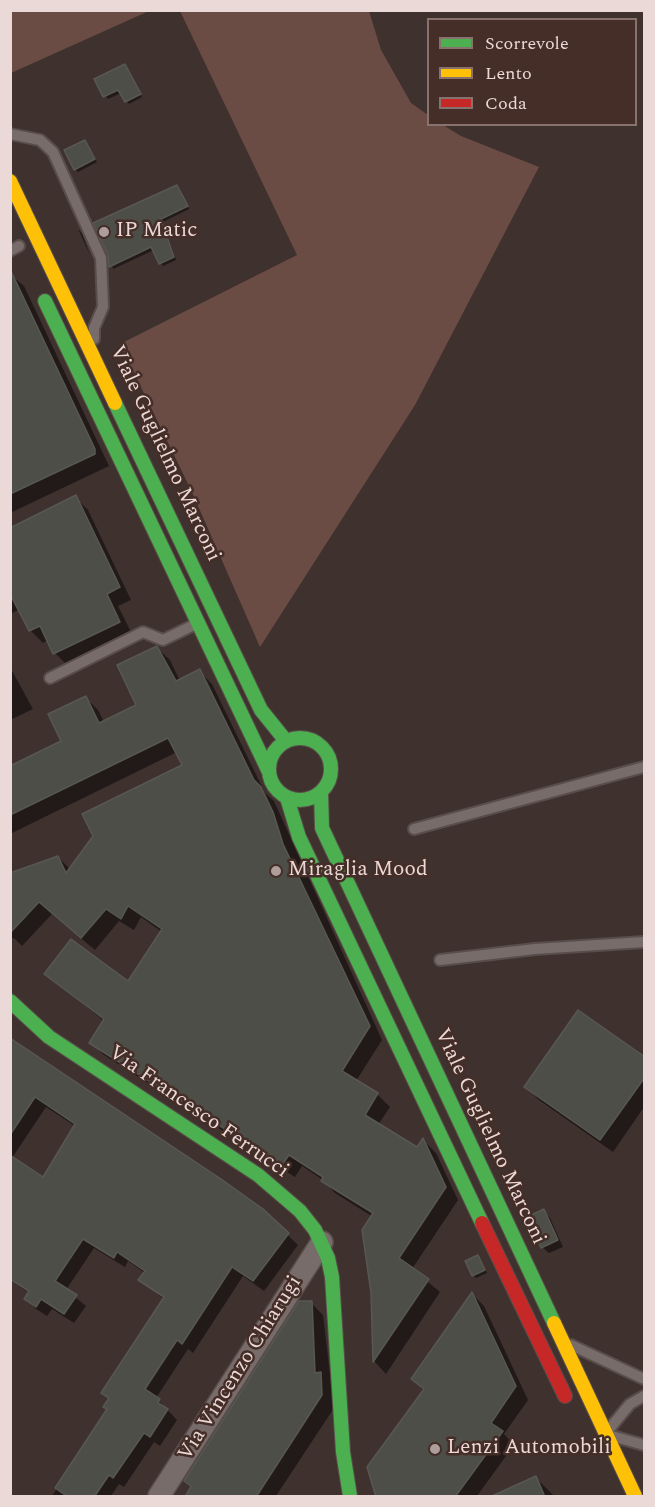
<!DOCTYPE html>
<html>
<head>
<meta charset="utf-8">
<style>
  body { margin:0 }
  #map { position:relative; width:655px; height:1507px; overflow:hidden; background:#3f312e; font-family:Spectral,serif }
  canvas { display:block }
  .frame { position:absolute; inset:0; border:12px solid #ead9d6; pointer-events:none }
  .legend { position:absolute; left:427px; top:18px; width:210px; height:108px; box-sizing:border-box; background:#452d28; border:2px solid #87726e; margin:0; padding:8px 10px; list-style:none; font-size:18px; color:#ead9d6 }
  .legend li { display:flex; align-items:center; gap:12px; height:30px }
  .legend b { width:30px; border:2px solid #87726e }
</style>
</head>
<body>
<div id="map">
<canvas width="655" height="1507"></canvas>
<div class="frame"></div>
<ul class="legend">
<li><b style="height:8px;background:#4caf50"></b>Scorrevole</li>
<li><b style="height:8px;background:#ffc107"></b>Lento</li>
<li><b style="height:8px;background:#c62828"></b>Coda</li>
</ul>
</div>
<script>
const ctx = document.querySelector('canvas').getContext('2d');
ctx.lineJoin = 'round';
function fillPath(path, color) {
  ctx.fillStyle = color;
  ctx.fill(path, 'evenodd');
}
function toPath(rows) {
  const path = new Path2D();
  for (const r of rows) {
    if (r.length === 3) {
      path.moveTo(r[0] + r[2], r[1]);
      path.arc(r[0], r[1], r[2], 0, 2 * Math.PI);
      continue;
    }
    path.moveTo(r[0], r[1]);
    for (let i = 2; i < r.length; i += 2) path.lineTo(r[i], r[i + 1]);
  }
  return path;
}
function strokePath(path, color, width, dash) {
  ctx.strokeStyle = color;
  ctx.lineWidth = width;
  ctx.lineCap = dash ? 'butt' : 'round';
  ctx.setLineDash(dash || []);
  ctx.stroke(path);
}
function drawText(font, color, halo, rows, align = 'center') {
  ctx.font = font + ' Spectral,serif';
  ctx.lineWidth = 5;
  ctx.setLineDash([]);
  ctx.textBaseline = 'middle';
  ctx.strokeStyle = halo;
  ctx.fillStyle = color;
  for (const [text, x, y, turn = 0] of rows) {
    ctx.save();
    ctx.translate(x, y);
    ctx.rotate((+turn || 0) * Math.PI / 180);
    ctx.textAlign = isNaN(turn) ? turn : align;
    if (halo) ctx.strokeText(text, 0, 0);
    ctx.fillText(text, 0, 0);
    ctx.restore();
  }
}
fillPath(toPath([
  [11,10,149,10,149,11,11,73],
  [180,11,369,11,381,50,411,103,428,115,428,124,443,125,461,136,539,167,415,405,260,647,191,490,120,344,297,255]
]), '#6b4c45');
fillPath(toPath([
  [125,65,142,97,129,104,121,93,108,99,96,80],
  [85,141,97,162,78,172,75,169],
  [177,186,189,209,163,222,176,260,163,266,154,250,113,269,109,255],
  [79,230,82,233,90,255,79,231],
  [10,274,24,286,109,466,10,513],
  [75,497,88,510,131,600,118,606,132,634,67,665,55,653,48,640,43,643,30,630,20,609,10,614,10,530],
  [157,648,170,660,180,681,199,671,212,684,265,793,274,801,382,1040,356,1081,377,1094,390,1107,378,1125,418,1149,424,1141,436,1153,458,1200,412,1269,440,1292,386,1374,375,1362,373,1217,335,1193,323,1180,302,1166,295,1177,104,1055,91,1043,104,1021,46,974,128,983,162,932,141,917,134,930,119,921,95,950,52,914,22,946,14,938,10,939,10,874,58,857,70,869,184,766,177,752,10,834,10,767,63,741,85,697,98,710,104,722,138,706],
  [10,667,33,709,10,720],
  [10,1040,262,1210,298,1245,264,1291,243,1276,193,1353,188,1349,156,1398,177,1420,160,1446,154,1442,124,1487,119,1484,111,1496,52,1496,109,1410,110,1400,103,1393,164,1299,140,1280,145,1273,128,1261,125,1267,94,1248,66,1290,86,1306,74,1323,52,1309,47,1316,36,1309,26,1299,30,1293,10,1280],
  [46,1107,75,1126,43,1179,12,1158],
  [644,1058,644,1107,613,1152,539,1100,526,1087],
  [544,1211,550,1218,563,1247,549,1253,542,1247],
  [478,1257,487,1273,476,1278,473,1275],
  [472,1294,484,1306,528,1400,504,1434,514,1445,477,1496,377,1496,425,1391,413,1379],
  [311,1303,323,1315,334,1408,276,1496,194,1496,192,1487,186,1481],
  [535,1477,554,1496,498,1496]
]), '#0007');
const building = toPath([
  [125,64,141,94,125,102,118,90,103,97,94,79,125,64],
  [85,140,95,159,74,170,64,150,85,140],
  [177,185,188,206,161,219,174,257,159,264,151,247,109,267,108,255,93,223,177,185],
  [10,269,95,449,95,454,10,494,10,269],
  [76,495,120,587,107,594,120,622,53,654,40,626,29,631,10,594,10,528,76,495],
  [157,646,176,681,200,669,254,780,261,787,273,812,283,844,370,1026,342,1071,378,1093,365,1115,417,1147,423,1138,446,1187,399,1258,429,1279,373,1362,371,1293,362,1230,373,1213,321,1181,323,1177,289,1155,282,1165,89,1043,104,1019,44,974,71,939,128,981,162,929,128,906,121,919,106,909,81,938,39,902,10,933,10,873,58,856,66,873,93,836,82,814,182,765,168,738,10,815,10,766,61,741,48,714,86,696,99,723,136,705,117,665,157,646],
  [578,1010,645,1057,645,1077,600,1140,524,1087,578,1010],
  [10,1038,221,1179,263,1209,289,1233,253,1281,232,1267,182,1344,177,1340,145,1389,160,1399,158,1403,168,1409,150,1437,144,1433,113,1478,109,1475,94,1497,68,1497,55,1488,107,1409,103,1407,109,1398,101,1393,164,1297,138,1280,145,1271,117,1252,114,1258,83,1239,55,1281,77,1295,64,1314,41,1299,36,1307,24,1299,29,1291,10,1279,10,1155,43,1177,75,1124,35,1097,10,1135,10,1038],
  [544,1209,558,1240,541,1248,527,1217,544,1209],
  [478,1255,485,1270,472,1276,465,1261,478,1255],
  [472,1292,516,1386,491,1423,503,1431,455,1497,376,1497,367,1467,424,1389,411,1379,472,1292],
  [299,1301,312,1301,315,1373,321,1372,322,1395,256,1497,185,1497,191,1486,184,1481,299,1301],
  [536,1476,545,1497,490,1497,536,1476]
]);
fillPath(building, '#4e4e48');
strokePath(building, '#585853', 1.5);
const lane = toPath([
  [10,134,40,140,53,152,101,258,103,307,94,328,94,339],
  [10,251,19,246],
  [50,678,143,632,163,640,196,624],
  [414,829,644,767],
  [440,960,535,949,644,942],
  [571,1345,644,1379],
  [644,1396,630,1404,605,1434,644,1445]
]);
const street = toPath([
  [159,1496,322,1242]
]);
const fast = toPath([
  [45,301,269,772],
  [115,403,261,710,286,741],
  [300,769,31],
  [321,792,322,828,554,1323],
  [287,798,299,837,482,1223],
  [10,1001,49,1037,258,1175,300,1211,315,1230,328,1258,332,1277,343,1452,350,1496]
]);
const slow = toPath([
  [10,181,115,403],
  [554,1323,635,1496]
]);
const jam = toPath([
  [482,1223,565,1396]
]);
strokePath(lane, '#584d4a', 14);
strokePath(street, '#584d4a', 24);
strokePath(fast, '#584d4a', 16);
strokePath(slow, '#584d4a', 16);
strokePath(jam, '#584d4a', 16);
strokePath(lane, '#776c6a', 10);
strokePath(street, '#776c6a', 21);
strokePath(fast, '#4caf50', 14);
strokePath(slow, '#ffc107', 14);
strokePath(jam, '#c62828', 14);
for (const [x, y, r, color] of [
  [104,232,6,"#ae9e9b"],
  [276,871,6,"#ae9e9b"],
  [435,1449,6,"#ae9e9b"]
]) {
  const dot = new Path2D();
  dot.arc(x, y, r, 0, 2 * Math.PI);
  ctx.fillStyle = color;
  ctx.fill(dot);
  strokePath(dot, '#452d28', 2);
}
drawText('21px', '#ead9d6', '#452d28', [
  ["IP Matic",116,232],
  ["Miraglia Mood",288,871],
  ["Lenzi Automobili",447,1449]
], 'left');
drawText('21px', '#ead9d6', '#452d28', [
  ["Viale Guglielmo Marconi",164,454,65],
  ["Via Francesco Ferrucci",198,1113,35],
  ["Viale Guglielmo Marconi",489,1137,65],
  ["Via Vincenzo Chiarugi",241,1369,-58]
]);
</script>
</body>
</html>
